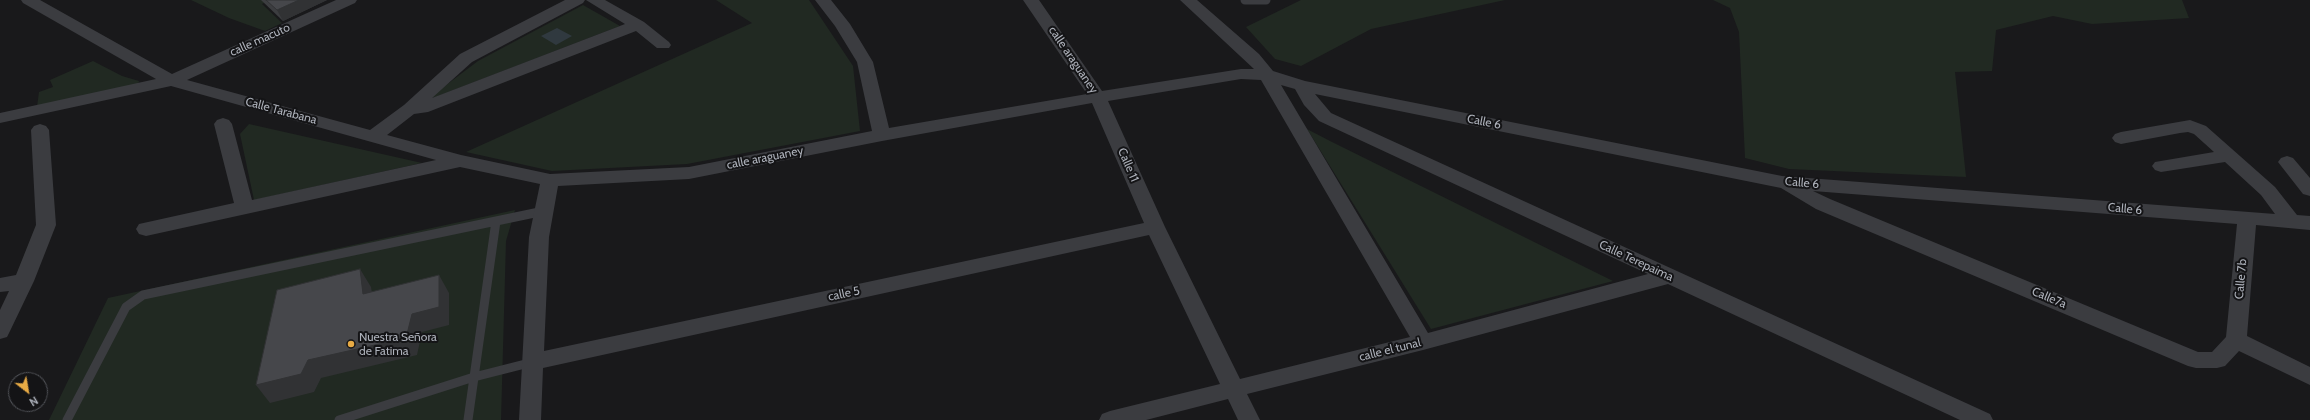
<!DOCTYPE html>
<html>
<head>
<meta charset="utf-8">
<style>
  body { margin:0 }
  #map { position:relative; width:2310px; height:420px; overflow:hidden; background:#19191b; font-family:Cabin,sans-serif }
  canvas { display:block }
  .north { position:absolute; left:8px; top:372px; width:40px; height:40px; box-sizing:border-box; background:#141416; border:1px solid #515358; border-radius:50%; rotate:149deg; font-size:11px; font-weight:700; line-height:16px; text-align:center; color:#adb1ba }
  .north::after { content:''; display:block; margin:auto; width:14px; height:18px; background:#e8ab45; clip-path:polygon(50% 0,100% 100%,50% 72%,0 100%) }
</style>
</head>
<body>
<div id="map">
<canvas width="2310" height="420"></canvas>
<div class="north">N</div>
</div>
<script>
const ctx = document.querySelector('canvas').getContext('2d');
ctx.lineJoin = 'round';
function fillPath(path, color) {
  ctx.fillStyle = color;
  ctx.fill(path, 'evenodd');
}
function toPath(rows) {
  const path = new Path2D();
  for (const r of rows) {
    path.moveTo(r[0], r[1]);
    for (let i = 2; i < r.length; i += 2) path.lineTo(r[i], r[i + 1]);
  }
  return path;
}
function strokePath(path, color, width, dash) {
  ctx.strokeStyle = color;
  ctx.lineWidth = width;
  ctx.lineCap = dash ? 'butt' : 'round';
  ctx.setLineDash(dash || []);
  ctx.stroke(path);
}
function drawText(font, color, halo, rows, align = 'center') {
  ctx.font = font + ' Cabin,sans-serif';
  ctx.lineWidth = 4;
  ctx.setLineDash([]);
  ctx.textBaseline = 'middle';
  ctx.strokeStyle = halo;
  ctx.fillStyle = color;
  for (const [text, x, y, turn = 0] of rows) {
    ctx.save();
    ctx.translate(x, y);
    ctx.rotate((+turn || 0) * Math.PI / 180);
    ctx.textAlign = isNaN(turn) ? turn : align;
    if (halo) ctx.strokeText(text, 0, 0);
    ctx.fillText(text, 0, 0);
    ctx.restore();
  }
}
fillPath(toPath([
  [191,0,270,0,262,4,282,23,265,31,229,18],
  [716,0,809,0,853,66,860,131,687,164,552,171,466,152,752,23],
  [1301,0,1505,0,1371,29,1301,66,1275,59,1246,27],
  [1713,0,2182,0,2189,18,2092,24,2053,16,1996,30,1992,71,1955,72,1966,177,1789,169,1745,158,1739,32,1730,8],
  [583,5,620,26,425,101,478,61],
  [93,61,122,76,139,81,137,87,37,107,39,92,53,87,50,80],
  [249,124,422,163,254,200,240,134],
  [1307,129,1330,141,1613,281,1431,329],
  [515,210,506,241,501,420,49,420,108,298]
]), '#212922');
fillPath(toPath([
  [557,28,572,36,556,45,541,36]
]), '#30393f');
strokePath(toPath([
  [1245,0,1266,0],
  [67,420,126,307,143,295,544,211],
  [339,420,474,377,533,362],
  [468,420,496,221]
]), '#3b3c40', 9);
fillPath(toPath([
  [21,0,40,0,172,74,336,0,357,0,355,3,187,80,370,130,404,105,460,54,565,0,585,0,583,3,472,62,432,98,625,24,586,0,605,0,644,22,669,42,671,45,669,48,657,48,636,31,428,112,414,114,387,135,461,155,550,174,689,167,872,131,857,62,835,26,815,0,831,0,850,24,873,62,889,128,1087,94,1023,0,1039,0,1102,91,1241,69,1254,69,1180,0,1197,0,1259,54,1273,71,1305,81,1782,176,2275,214,2261,195,2225,162,2161,172,2155,170,2152,166,2155,162,2214,152,2194,134,2188,132,2180,133,2121,144,2115,142,2112,138,2115,134,2121,132,2190,120,2206,126,2275,187,2297,215,2310,216,2310,230,2256,225,2247,336,2310,367,2310,385,2239,351,2225,366,2217,368,2196,368,2188,366,1816,209,1781,188,1315,94,1331,113,1990,414,1993,420,1960,420,1668,284,1423,350,1247,394,1260,420,1238,420,1228,399,1146,420,1099,420,1102,414,1110,411,1220,384,1149,235,543,368,541,420,519,420,529,237,540,184,460,167,146,236,139,234,136,229,139,224,234,203,214,124,217,120,223,118,229,120,232,124,252,200,436,160,171,86,0,123,0,113,156,79,23,3,21,0],
  [1241,79,1261,80,1410,337,1240,379,1165,227,1108,101,1241,79],
  [1281,85,1295,89,1304,105,1319,121,1648,274,1428,333,1281,85],
  [1092,103,1144,223,544,351,549,237,558,186,689,179,882,141,1092,103],
  [1813,191,2237,224,2226,337,2212,352,2198,352,1830,199,1813,191],
  [40,124,46,126,49,130,56,225,34,281,10,331,7,337,0,339,0,310,9,291,0,292,0,278,16,275,36,225,31,130,34,126,40,124],
  [2287,156,2293,158,2310,178,2310,196,2303,194,2278,162,2281,158,2287,156]
]), '#3b3c40');
fillPath(toPath([
  [261,0,327,0,283,21]
]), '#3c3d40');
fillPath(toPath([
  [299,0,327,0,283,21,277,10],
  [360,269,371,287,375,312,363,294],
  [439,275,449,293,449,325,422,332,417,355,321,378,314,392,270,403,256,385,308,360,412,314]
]), '#313234');
const building = toPath([
  [266,0,299,0,277,10,266,0],
  [360,269,363,294,439,275,439,307,412,314,406,338,308,360,301,374,256,385,277,290,360,269]
]);
fillPath(building, '#46474b');
strokePath(building, '#313234', 1);
for (const [x, y, r, color] of [
  [351,344,4,"#e8ab45"]
]) {
  const dot = new Path2D();
  dot.arc(x, y, r, 0, 2 * Math.PI);
  ctx.fillStyle = color;
  ctx.fill(dot);
  strokePath(dot, '#141416', 1.5);
}
drawText('12px', '#adb1ba', '#141416', [
  ["calle macuto",260,40,-24],
  ["calle araguaney",1073,60,56],
  ["Calle Tarabana",281,111,15],
  ["Calle 6",1484,122,11],
  ["calle araguaney",765,158,-11],
  ["Calle 11",1128,165,67],
  ["Calle 6",1802,183,5],
  ["Calle 6",2125,209,5],
  ["Calle Terepaima",1636,261,25],
  ["Calle 7b",2241,279,-85],
  ["calle 5",844,294,-12],
  ["Calle7a",2049,298,23],
  ["calle el tunal",1390,350,-14]
]);
drawText('12px', '#adb1ba', '#141416', [
  ["Nuestra Señora",359,337],
  ["de Fatima",359,351]
], 'left');
</script>
</body>
</html>
